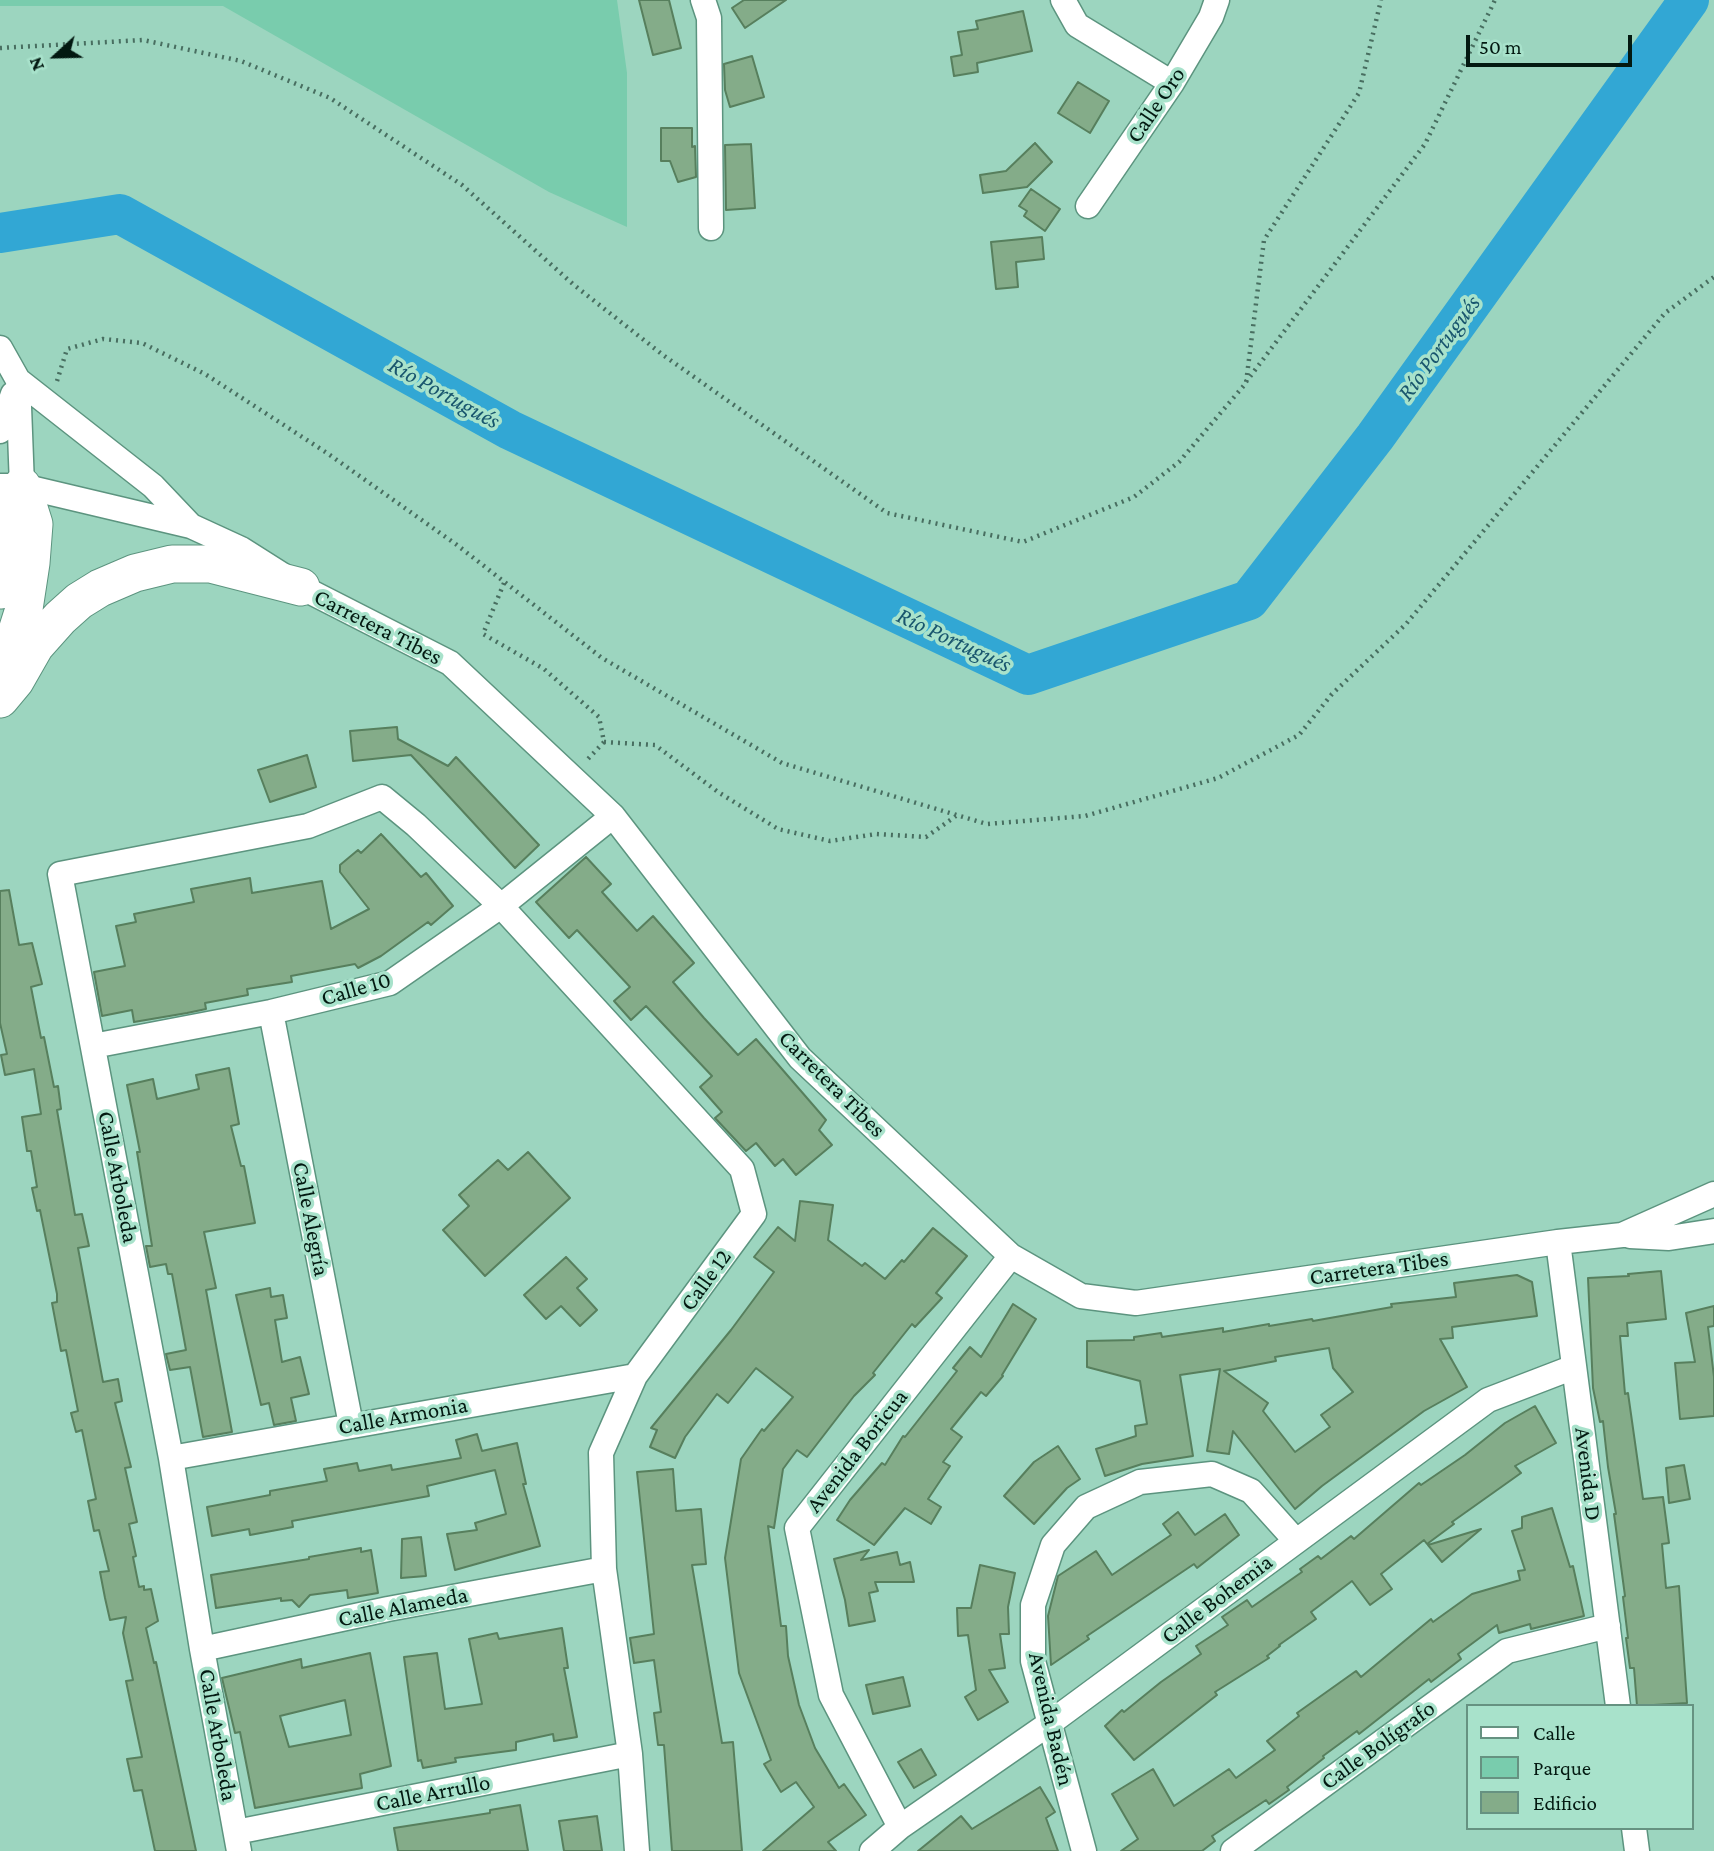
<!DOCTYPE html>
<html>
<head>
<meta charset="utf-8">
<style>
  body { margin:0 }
  #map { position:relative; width:1714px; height:1851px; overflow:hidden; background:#9cd5bf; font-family:"Crimson Pro",serif }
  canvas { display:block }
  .legend { position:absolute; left:1466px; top:1704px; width:228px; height:126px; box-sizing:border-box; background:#a8e2cb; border:2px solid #669281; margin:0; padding:9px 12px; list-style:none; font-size:21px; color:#031911 }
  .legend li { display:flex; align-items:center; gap:14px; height:35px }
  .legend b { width:35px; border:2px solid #669281 }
  .north { position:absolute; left:21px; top:21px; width:70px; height:70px; -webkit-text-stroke:5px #a8e2cb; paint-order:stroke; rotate:248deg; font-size:19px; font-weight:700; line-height:28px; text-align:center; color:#031911 }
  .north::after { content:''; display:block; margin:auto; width:24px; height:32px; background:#031911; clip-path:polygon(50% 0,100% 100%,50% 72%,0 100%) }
  .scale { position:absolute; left:1466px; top:35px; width:166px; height:32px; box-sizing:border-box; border:4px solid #031911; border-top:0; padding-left:9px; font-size:21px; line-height:24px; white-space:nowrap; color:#031911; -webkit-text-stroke:5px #a8e2cb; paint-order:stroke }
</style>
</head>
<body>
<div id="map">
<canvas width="1714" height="1851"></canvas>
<ul class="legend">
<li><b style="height:9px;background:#fff"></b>Calle</li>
<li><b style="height:19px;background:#79ccad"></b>Parque</li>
<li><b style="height:19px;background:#84ac89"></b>Edificio</li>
</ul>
<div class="north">N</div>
<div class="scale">50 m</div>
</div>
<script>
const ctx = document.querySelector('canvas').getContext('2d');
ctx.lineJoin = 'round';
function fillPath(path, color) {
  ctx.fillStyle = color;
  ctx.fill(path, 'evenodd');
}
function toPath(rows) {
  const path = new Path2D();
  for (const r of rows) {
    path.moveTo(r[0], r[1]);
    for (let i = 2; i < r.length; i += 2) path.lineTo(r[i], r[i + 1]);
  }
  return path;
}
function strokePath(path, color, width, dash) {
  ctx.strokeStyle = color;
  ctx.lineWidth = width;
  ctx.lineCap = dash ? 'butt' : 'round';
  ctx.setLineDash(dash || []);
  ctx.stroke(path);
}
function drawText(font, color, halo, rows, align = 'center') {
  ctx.font = font + ' "Crimson Pro",serif';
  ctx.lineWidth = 7;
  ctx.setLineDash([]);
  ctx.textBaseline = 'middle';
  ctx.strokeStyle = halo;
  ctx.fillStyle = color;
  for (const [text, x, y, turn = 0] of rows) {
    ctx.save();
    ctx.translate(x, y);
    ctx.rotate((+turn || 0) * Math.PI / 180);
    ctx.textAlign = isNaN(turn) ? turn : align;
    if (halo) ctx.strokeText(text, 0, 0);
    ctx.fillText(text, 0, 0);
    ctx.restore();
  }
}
fillPath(toPath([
  [0,0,617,0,627,73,627,227,549,192,223,6,0,6]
]), '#79ccad');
strokePath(toPath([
  [0,233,120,214,510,430,1028,675,1249,600,1375,437,1689,0]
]), '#32a7d4', 40);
const building = toPath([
  [639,0,669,0,681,48,653,55,639,0],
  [744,0,786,0,745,28,732,8,744,0],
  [1023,11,1032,51,977,63,978,72,954,76,951,57,962,55,958,32,978,29,976,21,1023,11],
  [752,56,764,97,730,107,725,90,724,64,752,56],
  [1078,82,1109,101,1090,133,1058,113,1078,82],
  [661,128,692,128,692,147,695,146,696,177,678,182,670,161,661,161,661,128],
  [1035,143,1052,162,1027,187,983,193,980,175,1006,171,1035,143],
  [751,144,755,208,726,210,725,145,751,144],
  [1031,189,1060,209,1045,231,1024,216,1027,211,1019,206,1031,189],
  [1042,237,1044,259,1016,262,1018,287,996,289,991,242,1042,237],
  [397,727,398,739,448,766,456,757,539,845,515,868,411,755,353,761,350,731,397,727],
  [307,755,316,787,270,802,258,770,307,755],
  [381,834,421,877,426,873,453,906,431,925,428,922,381,956,358,968,355,964,291,976,292,982,247,989,248,995,205,1003,206,1009,187,1013,134,1022,132,1010,102,1016,94,972,125,966,116,926,136,922,134,914,194,902,191,889,250,878,252,893,322,881,331,929,369,909,340,872,340,865,358,850,361,853,381,834],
  [586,857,611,884,602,892,637,931,653,916,694,963,673,982,704,1018,738,1055,756,1039,826,1120,819,1130,832,1145,796,1175,783,1159,775,1166,756,1143,746,1151,715,1118,722,1112,700,1087,712,1076,646,1006,631,1020,614,1001,630,987,577,930,569,938,536,902,586,857],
  [9,890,19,945,32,943,42,984,31,987,41,1038,44,1037,54,1087,58,1086,61,1109,57,1110,75,1215,82,1214,89,1246,78,1248,103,1382,118,1379,122,1401,115,1403,131,1467,125,1468,137,1522,129,1524,136,1556,133,1557,139,1587,144,1586,144,1590,151,1589,158,1621,146,1628,154,1663,156,1662,196,1851,155,1851,142,1790,134,1791,127,1759,142,1757,126,1681,133,1680,123,1633,126,1617,110,1620,105,1598,100,1572,109,1571,99,1530,94,1531,88,1501,96,1499,82,1430,76,1432,71,1413,78,1411,66,1350,61,1351,52,1303,57,1302,57,1294,40,1210,37,1211,32,1188,37,1187,31,1151,27,1151,22,1117,41,1114,34,1069,5,1075,1,1055,7,1054,0,1023,0,891,9,890],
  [229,1068,239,1124,231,1126,241,1166,244,1166,255,1223,204,1232,216,1288,206,1290,232,1432,203,1437,190,1367,170,1370,166,1354,186,1350,172,1274,168,1274,166,1264,150,1267,146,1246,152,1246,137,1152,140,1152,127,1085,153,1079,157,1099,199,1089,196,1075,229,1068],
  [528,1152,570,1198,485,1276,443,1230,469,1206,459,1195,498,1160,508,1170,528,1152],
  [800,1201,833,1205,828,1240,862,1266,865,1263,885,1279,902,1260,904,1262,933,1228,967,1256,936,1293,942,1298,915,1327,912,1324,873,1373,875,1375,854,1396,807,1457,797,1450,783,1469,774,1528,768,1526,781,1626,786,1626,788,1656,799,1705,815,1748,839,1788,844,1784,866,1815,828,1842,836,1851,763,1851,814,1807,796,1782,781,1792,764,1764,771,1760,739,1673,725,1558,741,1459,762,1429,764,1431,793,1397,756,1368,728,1403,717,1394,685,1437,675,1458,650,1447,657,1430,651,1428,731,1330,774,1272,754,1257,778,1227,795,1241,800,1201],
  [566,1257,587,1279,577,1288,597,1310,580,1326,561,1306,546,1319,524,1295,566,1257],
  [1661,1271,1666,1319,1627,1323,1628,1336,1620,1336,1625,1394,1628,1393,1643,1499,1663,1497,1669,1543,1662,1544,1666,1588,1679,1586,1687,1703,1637,1706,1634,1668,1630,1668,1626,1638,1628,1638,1623,1597,1625,1596,1614,1514,1616,1514,1608,1467,1603,1421,1600,1422,1593,1388,1588,1278,1629,1276,1628,1274,1661,1271],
  [1517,1275,1532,1282,1537,1316,1452,1327,1453,1338,1440,1339,1467,1387,1424,1411,1322,1486,1295,1509,1233,1431,1229,1454,1207,1451,1220,1369,1180,1375,1193,1456,1142,1464,1105,1476,1096,1449,1136,1436,1135,1426,1147,1424,1140,1381,1087,1367,1087,1341,1134,1340,1134,1337,1161,1333,1162,1337,1223,1328,1223,1332,1269,1324,1269,1326,1312,1319,1313,1321,1392,1307,1391,1304,1456,1297,1454,1283,1517,1275],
  [1329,1348,1333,1368,1353,1392,1321,1415,1330,1427,1295,1452,1263,1411,1268,1403,1224,1371,1276,1361,1275,1357,1329,1348],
  [270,1288,271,1297,283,1295,287,1318,275,1320,282,1362,300,1357,309,1394,291,1398,296,1421,274,1425,269,1403,261,1405,236,1295,270,1288],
  [1013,1304,1036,1319,1002,1375,1003,1376,986,1396,981,1392,951,1429,962,1437,943,1462,950,1466,928,1499,941,1507,931,1524,905,1508,874,1545,837,1520,850,1500,882,1463,885,1465,903,1436,905,1437,957,1371,953,1368,970,1347,981,1357,1013,1304],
  [1714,1306,1714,1326,1708,1327,1714,1377,1714,1416,1680,1419,1675,1363,1695,1362,1686,1313,1714,1306],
  [1535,1406,1556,1443,1515,1466,1521,1473,1452,1522,1454,1524,1427,1544,1424,1540,1381,1574,1392,1589,1370,1605,1352,1581,1311,1612,1316,1619,1279,1645,1280,1646,1267,1656,1269,1658,1215,1692,1217,1695,1134,1760,1105,1726,1122,1710,1124,1712,1161,1682,1201,1654,1196,1646,1228,1625,1222,1617,1247,1600,1252,1607,1302,1572,1300,1569,1318,1556,1321,1559,1351,1536,1354,1539,1419,1483,1421,1485,1465,1455,1505,1423,1535,1406],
  [477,1434,482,1451,517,1443,526,1484,523,1484,540,1546,455,1570,447,1534,477,1530,475,1523,506,1514,495,1470,427,1486,429,1496,292,1521,293,1527,250,1535,249,1529,212,1536,207,1507,270,1495,270,1491,327,1481,324,1469,357,1463,359,1471,391,1465,392,1470,461,1458,456,1440,477,1434],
  [1058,1446,1080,1479,1067,1488,1034,1524,1004,1496,1034,1462,1058,1446],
  [1684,1465,1690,1499,1669,1503,1666,1468,1684,1465],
  [673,1469,676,1511,701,1509,706,1564,692,1565,722,1743,733,1742,742,1851,672,1851,664,1745,658,1745,654,1713,661,1712,654,1660,634,1663,630,1638,654,1634,637,1472,673,1469],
  [1552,1508,1570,1567,1573,1566,1584,1616,1531,1629,1530,1624,1499,1633,1497,1625,1458,1654,1461,1659,1431,1682,1429,1679,1359,1734,1357,1731,1323,1756,1324,1758,1287,1787,1289,1790,1269,1804,1266,1800,1212,1836,1215,1841,1202,1851,1121,1851,1138,1839,1112,1794,1153,1769,1174,1806,1229,1769,1236,1778,1275,1750,1267,1741,1299,1716,1297,1713,1356,1671,1361,1677,1431,1619,1433,1622,1472,1594,1520,1580,1518,1571,1525,1570,1512,1531,1522,1528,1522,1517,1552,1508],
  [1178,1512,1195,1535,1225,1514,1239,1535,1197,1568,1194,1564,1087,1636,1089,1639,1051,1665,1048,1616,1058,1576,1096,1551,1112,1575,1171,1535,1163,1524,1178,1512],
  [1481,1529,1442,1562,1428,1545,1481,1529],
  [421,1537,426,1576,401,1578,402,1539,421,1537],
  [361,1548,361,1552,371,1550,378,1593,348,1598,347,1590,310,1595,299,1607,292,1600,281,1601,281,1598,216,1608,211,1575,309,1559,309,1557,361,1548],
  [869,1550,861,1560,897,1552,900,1565,910,1562,914,1582,875,1582,878,1591,869,1593,875,1621,849,1626,845,1600,834,1559,869,1550],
  [980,1565,1015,1573,1008,1607,1009,1634,1000,1634,1005,1668,989,1670,1008,1702,978,1720,965,1697,976,1690,968,1635,958,1636,957,1608,971,1608,980,1565],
  [562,1628,568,1668,564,1668,577,1737,554,1741,553,1734,516,1742,516,1750,455,1758,456,1762,423,1768,421,1760,418,1761,404,1657,437,1653,445,1709,482,1704,469,1639,497,1633,499,1639,562,1628],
  [370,1653,391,1766,360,1774,362,1788,255,1808,240,1732,235,1733,222,1678,301,1659,302,1668,370,1653],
  [345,1700,351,1735,289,1747,280,1716,345,1700],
  [903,1677,910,1706,873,1714,866,1685,903,1677],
  [921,1749,936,1775,914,1788,898,1762,921,1749],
  [1040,1787,1055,1812,1046,1818,1058,1851,918,1851,961,1816,972,1829,1040,1787],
  [520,1805,528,1851,398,1851,394,1828,490,1813,490,1810,520,1805],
  [597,1816,602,1851,564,1851,559,1821,597,1816]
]);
fillPath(building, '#84ac89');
strokePath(building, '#577f5d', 2);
const minor = toPath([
  [703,0,709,18,711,228],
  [1063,0,1077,25,1172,83],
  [1088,206,1172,83,1211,17,1217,0],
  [0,348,18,380,22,486],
  [18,380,153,486,191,526],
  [0,431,13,394],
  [0,486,22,486,191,526,241,549,301,587,450,663,613,816,800,1058,1011,1256,1081,1296,1136,1303,1558,1242,1622,1235,1714,1194],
  [271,1012,351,1425],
  [93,1046,271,1012,390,983,501,906,613,816],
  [1630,1236,1669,1238,1714,1231],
  [1558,1242,1618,1706],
  [171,1458,635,1376],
  [202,1649,388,1609,604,1569],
  [900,1827,831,1695,797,1528,1011,1256],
  [1634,1828,1637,1851],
  [236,1832,630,1754],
  [239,1851,202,1649,171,1458,60,874,308,826,382,797,416,825,501,906,742,1169,754,1214,635,1376,601,1453,604,1569,630,1754,637,1851],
  [872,1851,900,1827,1050,1723,1488,1400,1574,1367],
  [1084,1851,1033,1661,1033,1605,1053,1545,1086,1507,1140,1482,1212,1474,1251,1491,1296,1541],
  [1233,1851,1507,1651,1608,1626]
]);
const highway = toPath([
  [0,590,6,561,9,518,15,504],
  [4,672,24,609,31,563,34,524,22,486],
  [0,699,15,681,35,646,60,618,79,601,100,588,135,573,172,564,211,564,301,587]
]);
strokePath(minor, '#5c947f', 27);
strokePath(highway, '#5c947f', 39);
strokePath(toPath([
  [0,48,143,40,241,61,330,98,462,185,574,285,663,355,887,513,1023,542,1134,497,1179,462,1246,383,1264,240,1359,93,1381,0],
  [57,381,67,349,103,339,142,343,205,374,327,453,457,545,602,658,782,763,987,824,1085,816,1218,778,1299,735,1332,694,1406,624,1665,313,1714,277],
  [1246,382,1425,144,1495,0],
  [504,583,483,634,544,669,599,717,604,742,586,761],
  [604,742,655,745,718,792,778,829,830,841,876,834,926,837,956,816]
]), '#486e60', 4.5, [2, 5]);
strokePath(minor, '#fff', 24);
strokePath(highway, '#fff', 37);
drawText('23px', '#031911', '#a8e2cb', [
  ["Calle Oro",1156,105,-56],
  ["Carretera Tibes",378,627,27],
  ["Calle 10",356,989,-16],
  ["Carretera Tibes",832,1084,45],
  ["Calle Arboleda",118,1177,79],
  ["Calle Alegría",311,1219,79],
  ["Carretera Tibes",1379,1268,-8],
  ["Calle 12",706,1280,-54],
  ["Calle Armonia",403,1416,-10],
  ["Avenida Boricua",857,1451,-52],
  ["Avenida D",1588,1474,83],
  ["Calle Bohemia",1217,1599,-37],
  ["Calle Alameda",403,1607,-11],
  ["Avenida Badén",1051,1719,77],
  ["Calle Arboleda",218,1735,80],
  ["Calle Bolígrafo",1378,1745,-36],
  ["Calle Arrullo",433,1793,-11]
]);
drawText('italic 24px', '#19566e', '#a8e2cb', [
  ["Río Portugués",1439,348,-54],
  ["Río Portugués",444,393,29],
  ["Río Portugués",954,640,25]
]);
</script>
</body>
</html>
